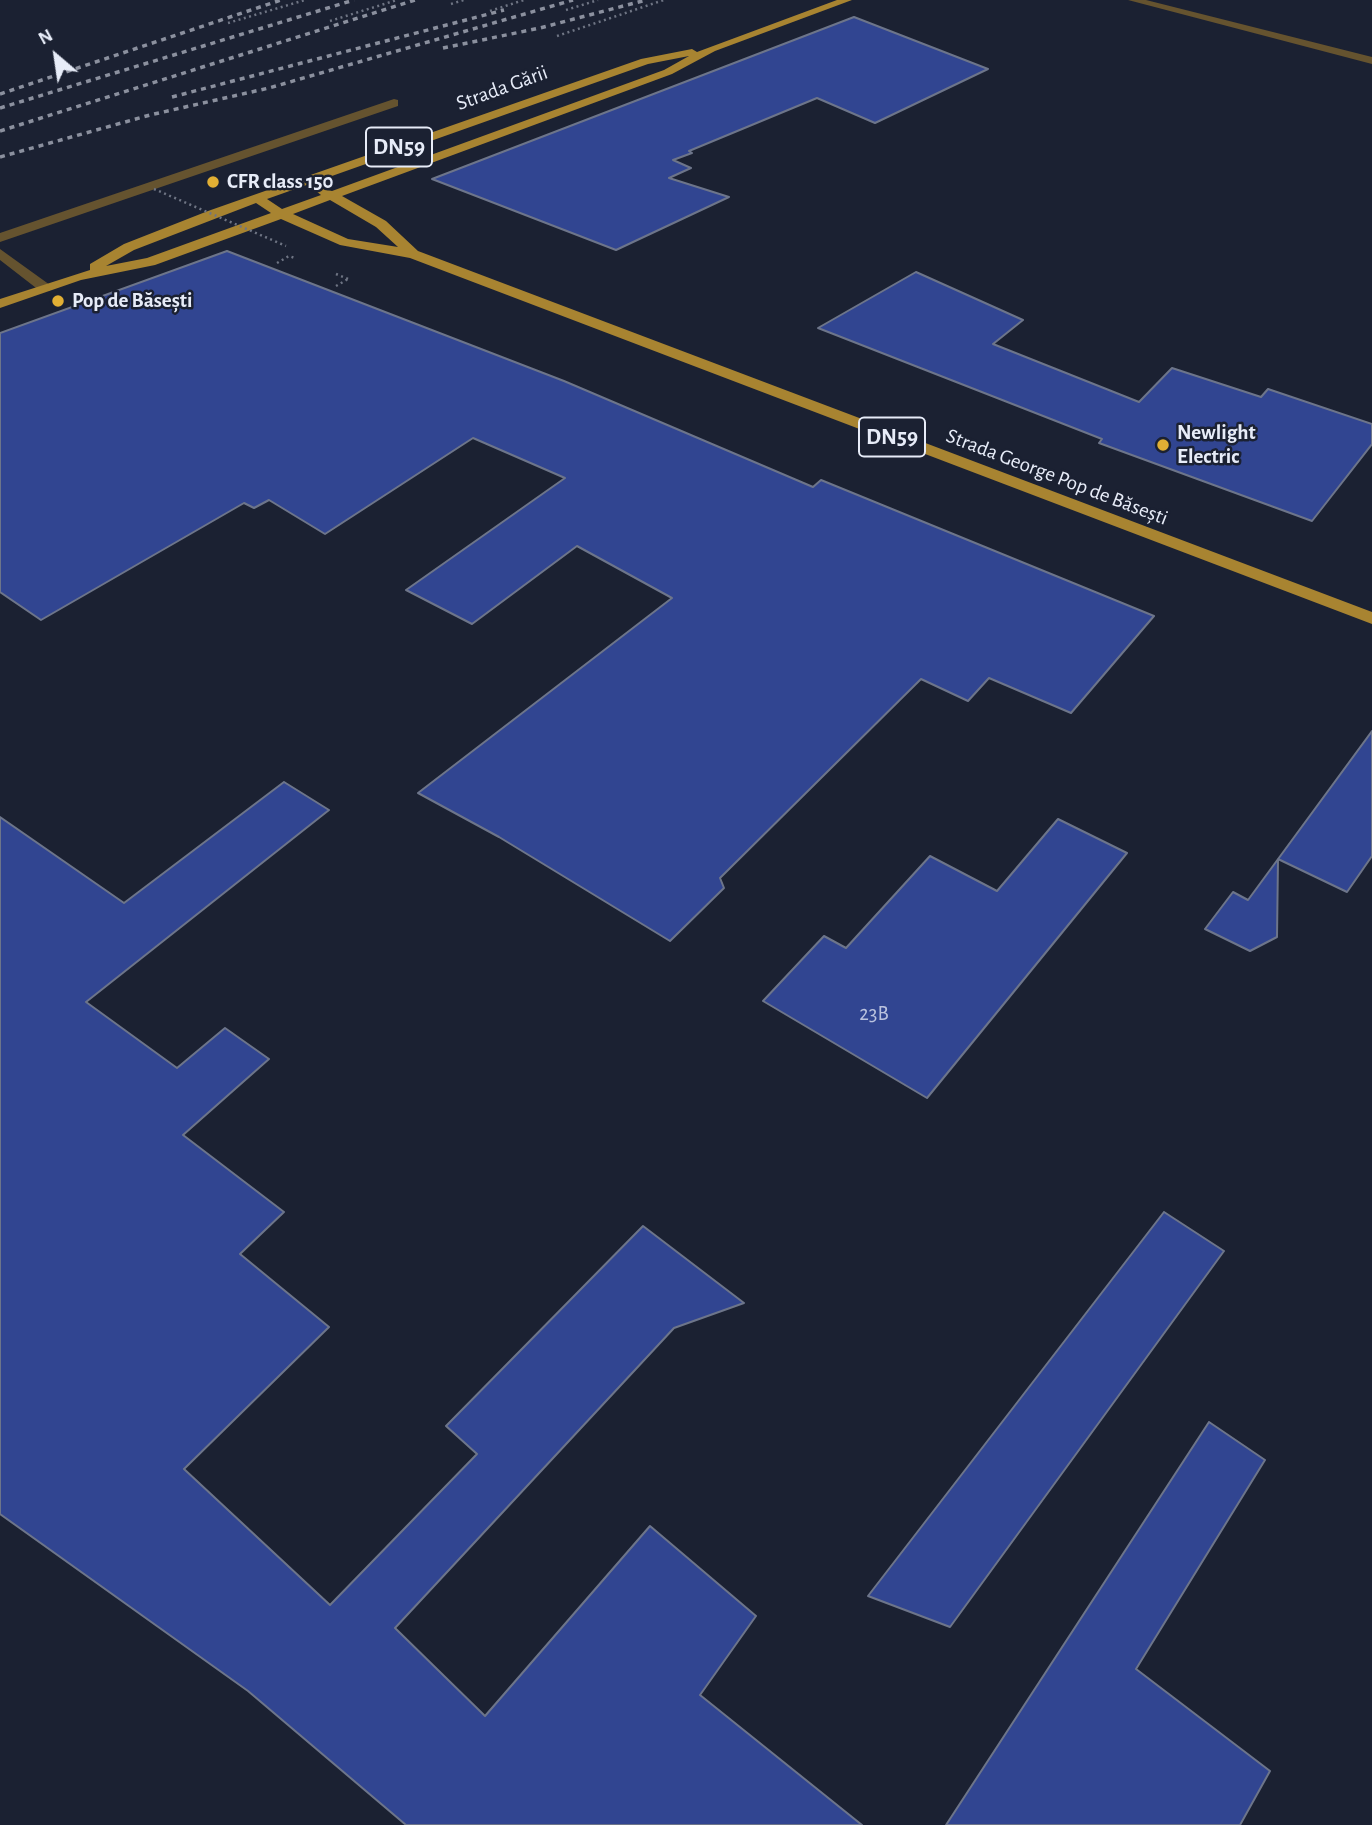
<!DOCTYPE html>
<html>
<head>
<meta charset="utf-8">
<style>
  body { margin:0 }
  #map { position:relative; width:1372px; height:1825px; overflow:hidden; background:#1b2132; font-family:"Alegreya Sans",sans-serif }
  canvas { display:block }
  .north { position:absolute; left:21px; top:21px; width:70px; height:70px; -webkit-text-stroke:5px #1b2132; paint-order:stroke; rotate:331deg; font-size:19px; font-weight:700; line-height:28px; text-align:center; color:#e7ecf8 }
  .north::after { content:''; display:block; margin:auto; width:24px; height:32px; background:#e7ecf8; clip-path:polygon(50% 0,100% 100%,50% 72%,0 100%) }
</style>
</head>
<body>
<div id="map">
<canvas width="1372" height="1825"></canvas>
<div class="north">N</div>
</div>
<script>
const ctx = document.querySelector('canvas').getContext('2d');
ctx.lineJoin = 'round';
function fillPath(path, color) {
  ctx.fillStyle = color;
  ctx.fill(path, 'evenodd');
}
function toPath(rows) {
  const path = new Path2D();
  for (const r of rows) {
    path.moveTo(r[0], r[1]);
    for (let i = 2; i < r.length; i += 2) path.lineTo(r[i], r[i + 1]);
  }
  return path;
}
function strokePath(path, color, width, dash) {
  ctx.strokeStyle = color;
  ctx.lineWidth = width;
  ctx.lineCap = dash ? 'butt' : 'round';
  ctx.setLineDash(dash || []);
  ctx.stroke(path);
}
function drawText(font, color, halo, rows, align = 'center') {
  ctx.font = font + ' "Alegreya Sans",sans-serif';
  ctx.lineWidth = 5;
  ctx.setLineDash([]);
  ctx.textBaseline = 'middle';
  ctx.strokeStyle = halo;
  ctx.fillStyle = color;
  for (const [text, x, y, turn = 0] of rows) {
    ctx.save();
    ctx.translate(x, y);
    ctx.rotate((+turn || 0) * Math.PI / 180);
    ctx.textAlign = isNaN(turn) ? turn : align;
    if (halo) ctx.strokeText(text, 0, 0);
    ctx.fillText(text, 0, 0);
    ctx.restore();
  }
}
const building = toPath([
  [854,17,988,69,875,123,817,98,689,151,692,153,673,160,691,168,669,178,729,197,616,250,432,179,854,17],
  [227,251,564,381,813,487,821,480,1154,616,1071,713,989,678,968,701,921,679,720,878,724,888,670,941,499,837,418,793,672,598,577,546,472,624,406,590,565,478,473,438,325,534,269,500,254,508,244,503,41,620,0,592,0,333,227,251],
  [916,272,1023,320,993,344,1139,402,1172,368,1261,397,1268,389,1372,424,1372,444,1312,521,1099,443,1102,439,818,328,916,272],
  [1372,731,1372,856,1347,892,1278,859,1277,937,1250,951,1205,929,1233,892,1248,900,1372,731],
  [284,782,329,810,86,1002,177,1068,225,1028,269,1059,183,1135,284,1212,240,1254,329,1327,184,1469,330,1605,477,1454,446,1426,643,1226,744,1303,674,1328,395,1628,485,1716,650,1526,756,1616,700,1695,862,1825,406,1825,248,1691,0,1514,0,817,124,903,284,782],
  [1058,819,1127,853,927,1098,763,1001,824,936,846,948,930,856,997,891,1058,819],
  [1164,1212,1224,1251,950,1627,868,1596,1164,1212],
  [1209,1422,1265,1460,1136,1669,1270,1771,1240,1825,946,1825,1209,1422]
]);
fillPath(building, '#314591');
strokePath(building, '#6d758a', 2);
strokePath(toPath([
  [451,4,464,0],
  [566,10,598,0],
  [490,11,524,0],
  [330,21,397,0],
  [228,23,305,0],
  [557,36,664,0],
  [277,263,289,256,295,258],
  [336,274,348,279],
  [336,286,348,279]
]), '#6f7584', 2.5, [2, 3.5]);
fillPath(toPath([
  [1128,0,1146,0,1372,57,1372,64,1128,0],
  [394,99,398,100,398,106,0,242,0,233,394,99],
  [0,249,50,285,50,291,40,291,0,260,0,249]
]), '#65532f');
fillPath(toPath([
  [837,0,852,0,715,51,672,74,342,196,386,221,418,251,1372,612,1372,624,410,258,340,245,281,219,155,265,81,280,0,308,0,299,90,270,90,264,124,244,208,211,641,59,692,49,697,52,837,0],
  [689,56,664,70,332,191,318,188,316,191,321,195,282,209,267,199,648,64,689,56],
  [330,200,376,227,398,247,348,239,293,214,330,200],
  [256,203,271,213,147,258,106,266,134,250,256,203]
]), '#a88431');
strokePath(toPath([
  [443,48,540,28,646,0],
  [0,94,281,0],
  [172,97,504,10],
  [0,108,354,0],
  [0,131,415,0],
  [0,157,150,115,269,88,573,0]
]), '#8b909e', 3.5, [5, 5]);
strokePath(toPath([
  [154,189,286,246]
]), '#6f7584', 2.5, [2, 3.5]);
for (const [x, y, r, color] of [
  [213,182,7,"#e1af34"],
  [58,301,7,"#e1af34"],
  [1163,445,7,"#e1af34"]
]) {
  const dot = new Path2D();
  dot.arc(x, y, r, 0, 2 * Math.PI);
  ctx.fillStyle = color;
  ctx.fill(dot);
  strokePath(dot, '#1b2132', 2.5);
}
drawText('21px', '#e7ecf8', '#1b2132', [
  ["Strada Gării",502,88,-20],
  ["Strada George Pop de Băsești",1057,477,21]
]);
drawText('bold 21px', '#e7ecf8', '#1b2132', [
  ["CFR class 150",227,182],
  ["Pop de Băsești",72,301],
  ["Newlight",1177,433],
  ["Electric",1177,457]
], 'left');
drawText('21px', '#bac2de', null, [
  ["23B",874,1014]
]);
for (const [x, y, w] of [
  [399,147,66],
  [892,437,66]
]) {
  const box = new Path2D();
  box.roundRect(x - w / 2, y - 19.5, w, 39, 5);
  ctx.fillStyle = '#1b2132';
  ctx.fill(box);
  strokePath(box, '#e7ecf8', 2);
}
drawText('bold 23px', '#e7ecf8', null, [
  ["DN59",399,147],
  ["DN59",892,437]
]);
</script>
</body>
</html>
